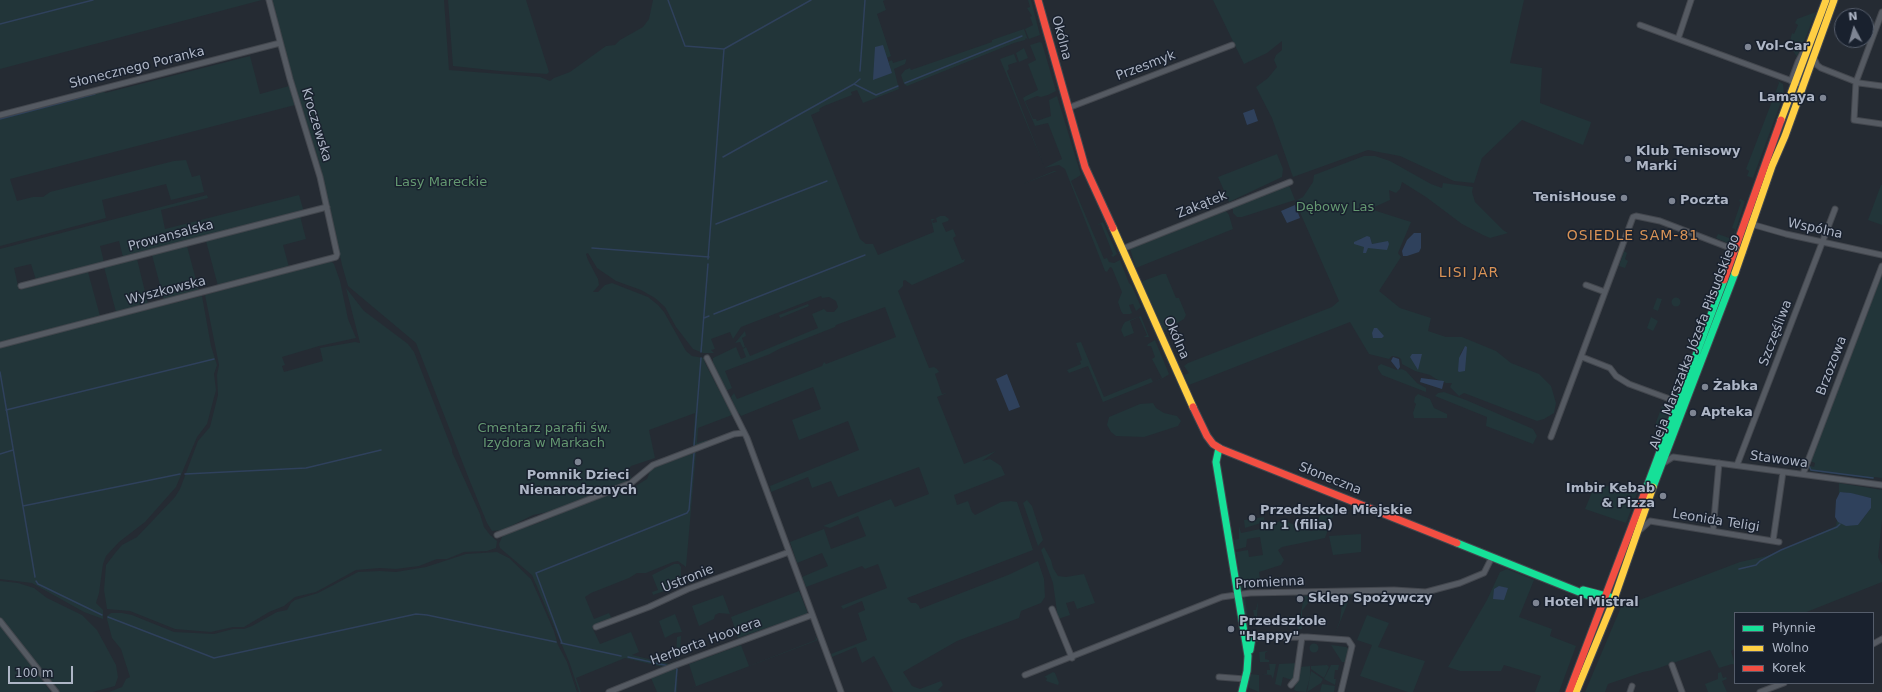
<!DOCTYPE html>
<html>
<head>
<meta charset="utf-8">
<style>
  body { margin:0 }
  #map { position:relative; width:1882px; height:692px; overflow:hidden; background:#252b33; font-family:"DejaVu Sans",sans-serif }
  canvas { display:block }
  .legend { position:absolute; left:1734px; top:612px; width:140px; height:72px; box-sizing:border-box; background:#19212e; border:1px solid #555d6b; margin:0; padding:5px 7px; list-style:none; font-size:12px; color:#aeb6c6 }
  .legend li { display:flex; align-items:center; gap:8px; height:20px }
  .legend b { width:20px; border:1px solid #555d6b }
  .north { position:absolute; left:1834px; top:8px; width:40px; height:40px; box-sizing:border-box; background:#19212e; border:1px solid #555d6b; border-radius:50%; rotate:354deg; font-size:11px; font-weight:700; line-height:16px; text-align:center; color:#aeb6c6 }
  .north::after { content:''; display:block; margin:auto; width:14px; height:18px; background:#7e8593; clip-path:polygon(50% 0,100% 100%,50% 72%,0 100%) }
  .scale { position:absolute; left:8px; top:666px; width:65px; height:18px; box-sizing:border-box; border:2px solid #aeb6c6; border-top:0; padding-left:5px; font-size:12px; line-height:14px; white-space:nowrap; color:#aeb6c6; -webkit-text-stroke:3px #19212e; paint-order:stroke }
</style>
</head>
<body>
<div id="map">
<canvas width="1882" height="692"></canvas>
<ul class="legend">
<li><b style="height:5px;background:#16e098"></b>Płynnie</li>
<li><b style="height:5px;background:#ffcf43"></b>Wolno</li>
<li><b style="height:5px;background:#f24e42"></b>Korek</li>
</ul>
<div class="north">N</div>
<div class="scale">100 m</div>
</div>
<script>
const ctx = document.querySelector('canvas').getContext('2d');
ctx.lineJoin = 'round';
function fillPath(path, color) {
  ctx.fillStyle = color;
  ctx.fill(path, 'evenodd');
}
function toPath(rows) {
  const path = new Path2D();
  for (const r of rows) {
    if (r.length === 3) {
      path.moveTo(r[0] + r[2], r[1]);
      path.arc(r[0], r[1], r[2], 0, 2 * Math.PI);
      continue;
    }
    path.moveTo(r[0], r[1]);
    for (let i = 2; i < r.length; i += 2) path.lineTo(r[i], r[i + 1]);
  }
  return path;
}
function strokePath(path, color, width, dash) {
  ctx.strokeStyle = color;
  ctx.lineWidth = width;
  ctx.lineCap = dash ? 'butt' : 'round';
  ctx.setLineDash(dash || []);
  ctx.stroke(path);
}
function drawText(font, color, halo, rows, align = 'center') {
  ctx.font = font + ' "DejaVu Sans",sans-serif';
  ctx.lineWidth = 3;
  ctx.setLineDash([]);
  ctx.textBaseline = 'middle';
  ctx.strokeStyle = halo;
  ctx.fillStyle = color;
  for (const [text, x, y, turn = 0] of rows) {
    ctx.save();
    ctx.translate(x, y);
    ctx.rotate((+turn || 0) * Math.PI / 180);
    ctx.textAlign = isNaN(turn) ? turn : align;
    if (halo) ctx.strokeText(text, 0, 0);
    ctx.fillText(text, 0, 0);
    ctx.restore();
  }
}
fillPath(toPath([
  [0,0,262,0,0,69],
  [272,0,444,0,449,70,540,77,550,81,554,78,570,72,606,46,615,45,620,40,643,27,649,19,653,0,885,0,883,1,886,10,877,14,891,56,887,58,883,45,892,73,888,62,892,60,893,63,906,59,906,61,905,64,894,69,899,89,863,103,857,90,851,92,852,95,824,106,819,109,820,111,811,115,860,239,866,244,873,244,878,255,934,232,931,219,935,219,932,221,933,223,937,222,936,218,940,216,945,216,949,219,948,221,942,223,946,232,953,229,956,236,953,238,962,260,965,259,964,262,912,285,905,280,903,281,903,286,898,291,929,368,934,367,937,369,939,372,935,374,942,394,947,393,937,397,964,464,996,451,982,461,990,459,995,462,1001,466,1005,475,954,495,957,505,968,501,972,512,975,515,1001,502,1011,501,1017,502,1033,550,907,598,911,603,916,603,919,606,920,609,1008,575,1038,561,1044,579,1045,597,1041,603,1021,611,1019,618,957,641,903,672,912,686,920,689,941,681,943,685,938,690,942,692,893,692,874,656,862,663,856,647,832,657,831,654,867,640,858,613,865,610,862,601,843,609,841,606,887,588,878,564,865,569,862,566,806,587,802,577,828,566,822,553,797,563,790,542,824,529,831,549,866,536,858,516,830,528,823,526,891,499,895,507,929,494,919,467,838,497,831,481,812,488,808,477,771,492,770,486,859,450,848,421,799,440,792,420,821,409,813,387,741,416,739,413,737,414,731,397,734,393,737,399,822,366,824,362,826,364,896,337,885,307,836,325,835,327,779,349,770,354,725,371,732,388,726,391,713,365,713,358,736,347,741,359,746,357,743,349,746,347,750,356,818,328,812,314,824,309,827,312,834,312,838,307,836,301,829,297,822,298,821,296,741,327,733,339,730,332,711,339,715,349,711,350,714,353,703,353,693,349,676,327,665,307,655,298,641,290,616,281,597,268,588,253,586,254,588,260,598,279,599,285,593,292,598,292,605,285,612,283,648,297,658,305,664,312,686,351,692,356,704,358,705,363,732,415,698,428,697,443,707,440,707,442,693,448,695,413,649,430,655,458,631,466,628,470,631,478,628,481,553,511,533,515,503,530,492,531,487,523,469,479,416,343,348,286,342,265,320,165,294,83],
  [448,0,526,0,549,72,547,74,500,71,453,66],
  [1028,0,1031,0,1040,35,1029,39,1025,29,1033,25,1030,17,1032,16,1027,8,1030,7],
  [1213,0,1524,0,1510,63,1542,68,1540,103,1591,122,1590,126,1583,145,1522,120,1482,158,1474,183,1454,181,1400,156,1368,150,1293,177,1272,118,1256,87,1268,78,1277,67,1274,60,1276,55,1282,50,1282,41,1267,53,1244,64],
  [1829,0,1830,0,1803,77,1799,81],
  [1816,12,1805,39,1797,57,1791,47,1795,45,1794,43,1790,44,1790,41,1792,33,1794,34,1798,25,1795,23,1797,19],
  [1024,29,1028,40,1026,38,1025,40,1014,43,907,86,904,84,901,75,905,70,910,68,911,70,992,42,992,40],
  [1040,42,1042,43,1056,91,1048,95,1041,97,1037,96,1025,101,1033,119,1036,119,1037,121,1051,116,1049,100,1057,96,1081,175,1071,181,1104,259,1107,258,1109,262,1114,263,1120,260,1129,283,1132,286,1141,307,1136,311,1133,304,1129,305,1132,313,1130,314,1123,314,1121,311,1118,302,1122,292,1112,268,1110,267,1107,272,1105,271,1065,169,1059,165,1044,168,1062,159,1048,123,1035,126,1023,98,1026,96,1038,90,1028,64,1036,60,1030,45],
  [1024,48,1028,58,1019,62,1016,53],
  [1014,54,1017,62,1008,65,1009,69,1007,71,1044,166,1000,59],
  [250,56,260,94,289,86,295,105,10,179,17,201,33,197,43,197,50,192,174,161,186,160,192,177,200,175,204,192,171,200,166,184,102,200,106,218,0,246,0,117,104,90,105,93],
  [1778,81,1783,84,1784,94,1753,178,1747,176,1749,171,1746,169,1779,83],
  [1792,98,1793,98,1782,133,1769,162,1751,214,1762,178],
  [1277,154,1283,169,1282,177,1229,202,1218,177],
  [1364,156,1375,156,1390,161,1431,184,1442,188,1443,183,1473,187,1472,192,1475,202,1503,230,1508,233,1490,238,1483,235,1462,224,1426,197,1402,182,1400,189,1396,193,1389,190,1390,200,1370,209,1411,222,1398,253,1401,257,1379,291,1400,308,1431,318,1428,331,1446,337,1462,337,1496,351,1511,363,1539,374,1551,386,1556,403,1554,413,1544,419,1537,421,1464,393,1459,396,1450,387,1452,383,1446,383,1436,379,1430,375,1415,371,1402,364,1401,359,1398,357,1392,356,1389,359,1369,354,1350,322,1189,385,1184,375,1189,373,1184,366,1188,363,1332,307,1339,301,1295,201,1303,197,1313,182,1314,175],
  [1370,237,1372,244,1384,243,1374,248,1368,248,1359,239],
  [1465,346,1465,371,1460,354],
  [1054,171,1057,171,1059,174,1057,171,1023,184],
  [1289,185,1295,200,1242,217,1237,217,1233,213,1233,207],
  [1881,185,1882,185,1882,225,1868,220],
  [207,195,208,198,161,210,165,229,299,195,304,212,123,257,119,241,100,246,104,262,36,280,31,264,14,268,19,290,88,272,100,316,0,342,0,249],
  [1740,199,1745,201,1733,239,1727,243,1716,238,1718,234,1732,239,1735,229,1732,228,1741,202,1739,201],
  [1226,211,1229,215,1233,229,1136,268,1130,249],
  [300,216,306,239,283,245,289,267,218,286,206,241],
  [1103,222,1117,254,1113,257,1111,255,1113,254,1101,224,1097,225],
  [187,246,199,291,164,300,152,255],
  [1624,251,1627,253,1625,259,1628,261,1625,268,1619,266],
  [137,259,148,304,116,312,104,267],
  [331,261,334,264,340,281,348,319,356,338,319,346,282,357,285,365,282,366,284,372,323,361,320,348,355,342,360,343,346,288,364,311,408,344,414,352,452,449,452,452,480,514,484,527,490,535,497,541,496,548,487,551,464,552,447,559,437,559,419,566,396,569,380,568,356,570,316,592,295,597,284,606,269,612,244,627,233,627,211,632,175,629,130,611,107,609,104,590,106,565,116,552,122,545,137,537,175,497,180,489,198,441,210,427,218,395,217,375,219,365,205,295],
  [1162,274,1166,274,1176,298,1179,298,1186,315,1184,319,1164,331,1142,283,1143,281],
  [1882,275,1882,478,1874,477,1874,479,1810,471,1808,465,1814,467,1815,463,1810,461],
  [202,296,211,346,217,365,214,374,216,390,207,424,197,437,176,487,145,522,119,542,106,556,103,564,99,593,96,603,103,610,103,619,84,612,32,583,0,579,0,347],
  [1676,302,4.5],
  [1657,298,1662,299,1658,311,1653,309],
  [808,304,809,306,780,318,779,315],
  [1141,316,1149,337,1144,337,1147,335,1139,317,1130,321,1134,333,1124,337,1121,330,1123,325,1125,322],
  [1651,317,1658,321,1653,331,1647,328],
  [745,331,746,336,742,338,745,347,743,348,740,342,735,343],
  [1155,340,1169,374,1168,375,1163,378,1103,402,1088,366,1069,373,1067,370,1081,364,1080,361,1082,360,1076,343,1081,342,1104,397,1151,378,1153,382,1162,378,1152,359,1155,357,1151,346,1147,346,1148,344],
  [1381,364,1397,370,1402,369,1406,371,1417,383,1426,388,1426,392,1382,375,1378,369,1378,366],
  [1444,392,1466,400,1533,429,1537,436,1533,444,1486,426,1487,417,1435,396,1438,393],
  [1418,394,1430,399,1434,408,1447,414,1447,418,1414,418,1413,413,1416,404,1414,402,1415,397],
  [1153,403,1156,408,1164,413,1177,416,1181,421,1178,426,1144,437,1116,436,1111,432,1107,425,1109,417,1140,404],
  [1662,406,1671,408,1662,434,1658,433,1659,426,1655,425],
  [696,452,686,567,678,561,673,562,646,573,637,573,629,578,591,593,585,597,594,619,609,613,612,619,592,627,600,644,631,632,639,652,632,655,669,664,674,662,674,663,663,667,625,658,576,678,581,692,579,692,570,664,532,575,500,548,499,544,502,537,506,534,541,522,589,501,634,487,647,479,651,469],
  [1839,483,1882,490,1882,520,1878,557,1882,565,1882,582,1804,613,1735,613,1735,649,1731,651,1735,665,1732,664,1719,668,1710,650,1653,670,1643,672,1608,684,1605,692,1585,692,1621,607,1740,562,1767,556,1836,526,1837,520,1838,522,1858,525,1871,508,1871,498,1843,492,1839,495],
  [1595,485,1639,489,1626,523,1585,509],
  [1027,500,1032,506,1043,540,1038,546,1023,503],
  [1337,505,1325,538,1282,547,1278,550,1284,560,1281,565,1259,572,1260,580,1256,581,1257,588,1241,588,1236,552,1248,550,1249,557,1263,555,1260,537,1247,539,1246,547,1235,550,1234,540,1239,539,1239,526,1241,533,1265,528,1268,524,1270,524,1272,527,1271,524,1274,525,1272,521,1275,523,1283,520,1297,526,1295,532,1298,526,1312,531,1324,508],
  [1264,517,1264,522,1245,528,1244,520],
  [1361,534,1361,552,1333,555,1329,536],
  [1044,547,1051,560,1053,568,1058,576,1066,577,1084,574,1095,603,1077,609,1074,601,1066,603,1070,615,1058,619,1053,583,1041,550],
  [497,552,509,558,531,579,554,631,558,645,567,662,577,692,109,692,122,687,126,679,130,677,121,649,112,638,107,619,107,616,111,613,122,613,132,615,174,632,214,634,233,629,244,629,252,626,277,612,287,610,291,603,295,600,318,593,358,572,380,571,396,572,426,567,466,554],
  [674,564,679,564,681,567,681,585,653,595,652,592,658,590,652,575],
  [1507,569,1534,580,1519,617,1552,629,1550,636,1576,646,1559,692,1535,692,1541,676,1504,665,1501,671,1460,671,1448,667,1487,600,1500,572],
  [0,581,18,583,34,588,47,598,82,615,97,630,116,665,118,677,115,686,93,692,58,692,0,617],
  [799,591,807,611,807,614,738,638,731,617],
  [1345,593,1360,594,1351,595,1335,634,1340,620,1342,604,1345,601],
  [1314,594,1314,597,1338,596,1338,598,1315,599,1314,602,1311,598],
  [723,595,730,614,719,613,715,615,714,619,699,626,692,606],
  [1245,596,1248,621,1255,620,1253,610,1256,610,1258,601,1257,617,1267,618,1259,621,1248,621,1247,630,1243,599],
  [1304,596,1308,596,1308,603,1302,611,1302,629,1298,629],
  [675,614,682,632,674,633,665,638,659,621],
  [1367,615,1389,623,1378,647,1425,661,1413,692,1408,692,1360,676,1372,645,1357,640],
  [0,625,17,647,51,692,0,692],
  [681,636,680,657,678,659,676,657,677,637],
  [815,636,818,640,689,689,696,686,689,664,741,645,749,666,816,640],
  [1314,648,4.5],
  [1331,645,1346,647,1349,649,1345,662,1342,662],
  [1268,651,1265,653,1265,659,1269,660,1269,662,1260,662,1259,652],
  [1298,663,1296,676,1292,680,1283,677,1281,686,1275,684,1279,664],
  [1269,664,1276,664,1273,679,1271,675,1262,674,1267,674,1267,670,1270,670],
  [1327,665,1329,667,1324,678,1311,669,1311,666],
  [1331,665,1339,665,1338,670,1335,670,1334,679,1336,679,1335,685,1324,679],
  [678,666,677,692,657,692,651,678],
  [1310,666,1310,677,1306,692,1296,691,1294,690,1300,667],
  [1311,671,1323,679,1321,683,1307,692],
  [1053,672,1055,673,1059,683,1058,685,1046,681,1047,678,1044,677],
  [1721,672,1723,678,1726,677,1727,679,1722,681,1727,692,1708,692,1705,684,1718,679,1718,673],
  [1250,674,1259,675,1259,692,1247,687],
  [1322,684,1335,686,1334,692,1320,692]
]), '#223539');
fillPath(toPath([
  [883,45,892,73,873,80,875,47],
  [1254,109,1258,121,1247,125,1243,113],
  [1295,205,1300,218,1287,223,1281,211],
  [1414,233,1421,233,1421,248,1419,252,1407,256,1403,256,1402,251,1407,240],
  [1367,236,1370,237,1372,244,1388,241,1389,244,1387,250,1368,248,1366,253,1363,253,1364,247,1354,244,1354,242],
  [1374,328,1377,328,1384,336,1382,338,1373,338,1372,333],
  [1465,346,1467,347,1465,371,1459,372,1458,371,1459,358],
  [1412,354,1422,354,1418,370,1410,357],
  [1393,357,1399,359,1400,367,1398,370,1391,361],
  [1007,374,1020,407,1009,411,996,379],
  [1421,378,1444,381,1442,389,1420,382],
  [1840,492,1851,493,1871,498,1871,508,1858,525,1846,526,1838,522,1835,517,1836,500],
  [1499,586,1508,588,1504,600,1493,599,1494,589]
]), '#2f415c');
strokePath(toPath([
  [668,0,685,46,724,49],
  [0,24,93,0],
  [860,71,865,0],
  [905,83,1022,36],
  [854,84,860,79],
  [0,119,95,94],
  [723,157,854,84,876,95,898,86],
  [716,224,827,181],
  [592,248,709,257],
  [708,259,724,49,811,0],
  [714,314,865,255],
  [704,318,709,316],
  [701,352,708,264],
  [0,372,35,577],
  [6,410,214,359],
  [694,446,701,358],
  [0,454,13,450],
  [1809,466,1811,470,1873,478],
  [185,474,306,468,381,450],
  [23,506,180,474],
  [1739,569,1756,565,1760,561,1781,550,1837,527,1840,524],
  [36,581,38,584,102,615],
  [108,617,214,658,416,614,427,615,556,642],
  [561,643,621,656],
  [562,643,536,573,687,513,689,510,694,453],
  [628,657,669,666],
  [674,667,677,669,675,692]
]), '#2f415c', 1.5);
const street = toPath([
  [1882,12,1856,82,1854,120,1882,124],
  [1640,25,1803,85],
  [1678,39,1691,0],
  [1813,56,1817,65,1821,68,1859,83,1882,86],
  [1791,81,1798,62,1806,47],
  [1068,108,1232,45],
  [0,115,280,43],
  [1744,222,1786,234,1882,255],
  [1122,249,1290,182],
  [1586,285,1605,292],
  [21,286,327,207],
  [0,345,336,257,337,254,320,177,290,79,269,0],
  [1582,357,1610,368,1616,376,1629,384,1678,402],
  [707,358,747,438,841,692],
  [1551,437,1633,217,1636,216,1660,221,1743,253],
  [1662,464,1673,457,1882,485],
  [1737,465,1835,209],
  [1803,474,1882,266],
  [1640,530,1650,521,1779,542],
  [1713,531,1719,463],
  [497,535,631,483,653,465,734,434,743,433],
  [1773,541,1783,472],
  [1052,609,1072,658],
  [0,621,56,692],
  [596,627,649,607,688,589,789,552],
  [1249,638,1307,637,1348,640,1352,646,1341,692],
  [1873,644,1882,639],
  [1672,665,1682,692],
  [1025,675,1222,597,1250,593,1394,590,1426,592,1460,583,1484,573,1492,557],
  [1219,677,1245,679],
  [1291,685,1296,679,1302,637],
  [609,692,676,665,812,615],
  [1630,692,1632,686],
  [1760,692,1784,683]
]);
const fast = toPath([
  [1219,448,1216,462,1248,656,1247,671,1242,692],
  [1653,487,1735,273],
  [1646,489,1724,280],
  [1457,543,1594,598,1606,602,1613,602],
  [1583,590,1610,597],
  [1250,650,1252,638]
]);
const slow = toPath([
  [1781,120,1826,0],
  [1113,228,1193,407],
  [1735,273,1772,166,1785,136,1834,0],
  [1576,692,1613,602,1653,487]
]);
const jam = toPath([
  [1038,0,1085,167,1113,228],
  [1724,280,1781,120],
  [1193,407,1207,436,1213,444,1221,449,1457,543],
  [1569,692,1646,489]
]);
strokePath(street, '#43474e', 7);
strokePath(fast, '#43474e', 9);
strokePath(slow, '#43474e', 9);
strokePath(jam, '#43474e', 9);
strokePath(street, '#555a62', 5);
strokePath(fast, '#16e098', 7);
strokePath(slow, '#ffcf43', 7);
strokePath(jam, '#f24e42', 7);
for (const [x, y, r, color] of [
  [1748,47,4,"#7e8593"],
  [1823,98,4,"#7e8593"],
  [1628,159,4,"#7e8593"],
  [1624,198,4,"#7e8593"],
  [1672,201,4,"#7e8593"],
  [1705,387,4,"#7e8593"],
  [1693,413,4,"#7e8593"],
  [578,462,4,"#7e8593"],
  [1663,496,4,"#7e8593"],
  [1252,518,4,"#7e8593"],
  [1300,599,4,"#7e8593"],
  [1536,603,4,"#7e8593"],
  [1231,629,4,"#7e8593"]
]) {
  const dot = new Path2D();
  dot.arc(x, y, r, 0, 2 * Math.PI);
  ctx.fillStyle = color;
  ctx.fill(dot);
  strokePath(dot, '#19212e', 1.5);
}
drawText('13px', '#aeb6c6', '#19212e', [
  ["Okólna",1061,38,75],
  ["Przesmyk",1146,66,-21],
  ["Słonecznego Poranka",137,68,-14],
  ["Kroczewska",316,125,73],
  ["Zakątek",1202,205,-22],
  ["Wspólna",1815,229,12],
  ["Prowansalska",171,236,-15],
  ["Wyszkowska",166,291,-14],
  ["Szczęśliwa",1776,333,-69],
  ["Okólna",1176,338,66],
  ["Aleja Marszałka Józefa Piłsudskiego",1695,342,-69],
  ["Brzozowa",1832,366,-69],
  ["Stawowa",1779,460,8],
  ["Słoneczna",1330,479,22],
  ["Leonida Teligi",1716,521,9],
  ["Ustronie",688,579,-22],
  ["Promienna",1270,583,-3],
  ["Herberta Hoovera",706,642,-20]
]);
drawText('bold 13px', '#aeb6c6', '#19212e', [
  ["Vol-Car",1756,47],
  ["Lamaya",1815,98,"right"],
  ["Klub Tenisowy",1636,152],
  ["Marki",1636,167],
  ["TenisHouse",1616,198,"right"],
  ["Poczta",1680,201],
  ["Żabka",1713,387],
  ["Apteka",1701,413],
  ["Pomnik Dzieci",578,476,"center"],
  ["Nienarodzonych",578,491,"center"],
  ["Imbir Kebab",1655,489,"right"],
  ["& Pizza",1655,504,"right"],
  ["Przedszkole Miejskie",1260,511],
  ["nr 1 (filia)",1260,526],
  ["Sklep Spożywczy",1308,599],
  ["Hotel Mistral",1544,603],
  ["Przedszkole",1239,622],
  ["\"Happy\"",1239,637]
], 'left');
drawText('13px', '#649871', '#19212e', [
  ["Lasy Mareckie",441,183],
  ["Dębowy Las",1335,208],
  ["Cmentarz parafii św.",544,429],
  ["Izydora w Markach",544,444]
]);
ctx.letterSpacing = '1px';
drawText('14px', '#d99356', '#19212e', [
  ["OSIEDLE SAM-81",1633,236],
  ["LISI JAR",1469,273]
]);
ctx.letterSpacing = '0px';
</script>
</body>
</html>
